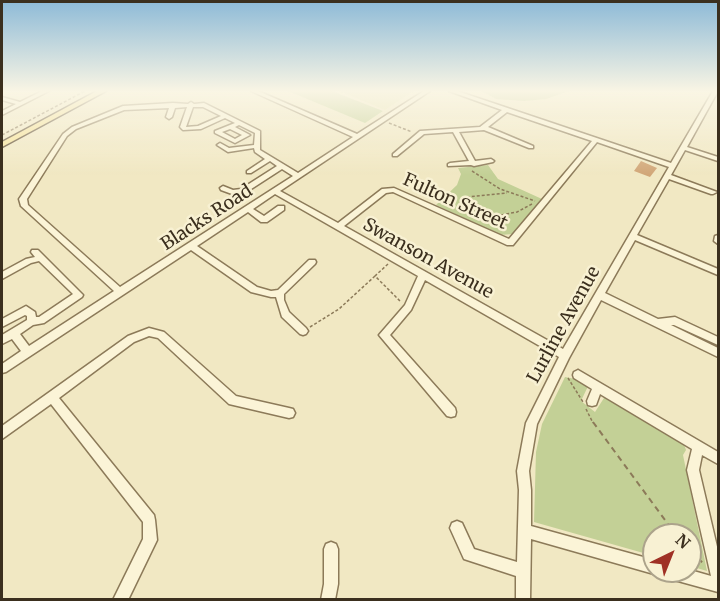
<!DOCTYPE html>
<html>
<head>
<meta charset="utf-8">
<style>
  body { margin:0 }
  #map { position:relative; width:720px; height:601px; overflow:hidden; background:#f1e8c3; font-family:Merriweather,serif }
  canvas { display:block }
  .frame { position:absolute; inset:0; border:3px solid #3b2f1e; pointer-events:none }
  .north { position:absolute; left:642px; top:523px; width:60px; height:60px; box-sizing:border-box; background:#f8f1d3; border:2px solid #aca38b; border-radius:50%; rotate:43deg; font-size:16px; font-weight:700; line-height:24px; text-align:center; color:#3b2f1e }
  .north::after { content:''; display:block; margin:auto; width:21px; height:27px; background:#9f3125; clip-path:polygon(50% 0,100% 100%,50% 72%,0 100%) }
</style>
</head>
<body>
<div id="map">
<canvas width="720" height="601"></canvas>
<div class="frame"></div>
<div class="north">N</div>
</div>
<script>
const ctx = document.querySelector('canvas').getContext('2d');
ctx.lineJoin = 'round';
function fillPath(path, color) {
  ctx.fillStyle = color;
  ctx.fill(path, 'evenodd');
}
function toPath(rows) {
  const path = new Path2D();
  for (const r of rows) {
    path.moveTo(r[0], r[1]);
    for (let i = 2; i < r.length; i += 2) path.lineTo(r[i], r[i + 1]);
  }
  return path;
}
function strokePath(path, color, width, dash) {
  ctx.strokeStyle = color;
  ctx.lineWidth = width;
  ctx.lineCap = dash ? 'butt' : 'round';
  ctx.setLineDash(dash || []);
  ctx.stroke(path);
}
function drawText(font, color, halo, rows, align = 'center') {
  ctx.font = font + ' Merriweather,serif';
  ctx.lineWidth = 5;
  ctx.setLineDash([]);
  ctx.textBaseline = 'middle';
  ctx.strokeStyle = halo;
  ctx.fillStyle = color;
  for (const [text, x, y, turn = 0] of rows) {
    ctx.save();
    ctx.translate(x, y);
    ctx.rotate((+turn || 0) * Math.PI / 180);
    ctx.textAlign = isNaN(turn) ? turn : align;
    if (halo) ctx.strokeText(text, 0, 0);
    ctx.fillText(text, 0, 0);
    ctx.restore();
  }
}
fillPath(toPath([
  [339,91,414,91,385,110]
]), '#e7e4b0');
fillPath(toPath([
  [288,91,332,91,383,111,365,123],
  [481,91,569,91,546,99,524,101,496,99],
  [488,165,498,179,542,199,513,234,500,235,436,205,457,185,461,174,458,168],
  [565,377,590,382,581,401,595,412,604,398,611,395,681,436,686,450,683,455,707,571,690,566,690,535,654,535,654,556,534,522,536,452,542,424]
]), '#c3d096');
fillPath(toPath([
  [641,161,657,168,650,177,634,171]
]), '#d1a677');
const minor = toPath([
  [42,91,49,91,2,115,2,111,16,104,2,100,2,97,20,102,42,91],
  [251,91,258,91,357,134,424,91,430,91,280,191,338,223,382,189,394,188,509,239,592,141,507,112,488,127,533,146,533,148,529,148,484,130,459,132,475,161,491,159,494,161,493,162,474,166,471,165,448,166,448,164,450,163,469,161,453,132,424,134,397,156,393,156,393,154,420,131,480,127,502,110,449,91,457,91,671,163,713,91,718,91,687,147,718,157,718,161,685,150,671,175,717,192,713,194,711,194,669,179,637,235,718,269,718,275,635,240,605,293,658,319,675,317,718,337,718,345,674,325,671,325,718,348,718,357,601,300,569,358,537,424,529,471,531,490,531,526,654,560,654,571,659,572,654,574,531,539,530,600,516,600,516,576,464,559,450,528,452,523,457,521,462,523,474,549,517,562,519,490,517,471,526,423,559,357,425,280,411,310,390,335,455,408,456,412,455,416,451,417,447,416,379,335,405,305,418,276,275,194,253,209,264,216,278,206,284,206,284,210,267,222,261,222,248,212,197,246,257,287,271,291,278,290,309,260,315,260,316,262,315,264,284,294,284,300,289,312,306,328,308,331,306,334,303,335,300,334,282,317,276,297,271,297,251,292,191,250,6,372,2,373,2,364,21,351,12,339,2,344,2,335,27,320,27,316,25,315,2,327,2,319,26,306,35,312,36,317,39,317,73,294,39,261,31,263,2,279,2,272,26,259,35,257,31,252,32,250,38,250,83,295,82,297,44,323,33,325,20,334,29,346,114,291,21,206,19,199,63,134,72,127,123,106,173,103,188,104,191,102,194,104,204,103,260,131,260,150,298,173,353,137,251,91],
  [187,107,180,127,183,130,201,129,225,118,235,123,215,131,215,133,235,143,250,135,235,127,239,125,255,133,254,145,229,148,220,143,217,145,228,152,254,148,255,152,265,159,247,171,247,173,251,173,270,161,277,166,241,189,233,190,223,186,220,188,221,190,232,194,245,193,282,169,293,176,120,287,28,205,27,199,67,136,76,129,124,110,169,108,166,117,169,119,172,117,175,108,187,107],
  [193,107,203,107,221,116,198,126,186,127,193,107],
  [230,129,242,135,235,139,222,132,230,129],
  [597,142,669,167,563,349,344,226,386,193,393,192,507,245,513,245,597,142],
  [718,235,718,244,714,241,715,236,718,235],
  [149,328,164,332,236,396,289,408,293,409,295,413,293,417,289,418,229,404,158,338,149,336,134,342,59,398,154,515,155,520,157,540,128,600,113,600,143,539,143,522,51,404,2,439,2,426,128,336,149,328],
  [578,370,718,452,718,464,702,455,699,470,718,551,718,592,667,578,662,576,660,571,690,570,711,576,687,470,692,449,600,394,596,405,592,406,588,405,587,401,592,389,574,378,573,375,574,372,578,370],
  [331,542,336,544,338,549,338,584,335,600,321,600,324,584,324,549,326,544,331,542]
]);
const major = toPath([
  [97,91,106,91,2,147,2,142,97,91]
]);
strokePath(minor, '#8c7a59', 3);
strokePath(major, '#5a472d', 3);
strokePath(toPath([
  [389,123,412,132],
  [2,135,85,91],
  [472,171,500,189,535,201],
  [447,206,501,215,517,212,532,204],
  [457,208,466,197,507,193],
  [388,264,375,276,401,302],
  [310,327,339,309,375,276],
  [568,378,583,402],
  [586,409,593,423]
]), '#8c7a59', 1.5, [3, 2]);
strokePath(toPath([
  [593,422,676,535],
  [690,551,703,563]
]), '#8c7a59', 2, [6, 4.5]);
fillPath(minor, '#fbf4d7');
fillPath(major, '#f6e399');
const sky = ctx.createLinearGradient(0, 0, 0, 175);
sky.addColorStop(0, '#8dbad7');
sky.addColorStop(0.52, '#f9f5e4');
sky.addColorStop(1, '#f9f5e400');
ctx.fillStyle = sky;
ctx.fillRect(0, 0, 720, 175);
drawText('18px', '#3b2f1e', '#f8f1d3', [
  ["Fulton Street",455,202,24],
  ["Blacks Road",207,218,-33],
  ["Swanson Avenue",428,259,29],
  ["Lurline Avenue",564,325,-61]
]);
</script>
</body>
</html>
